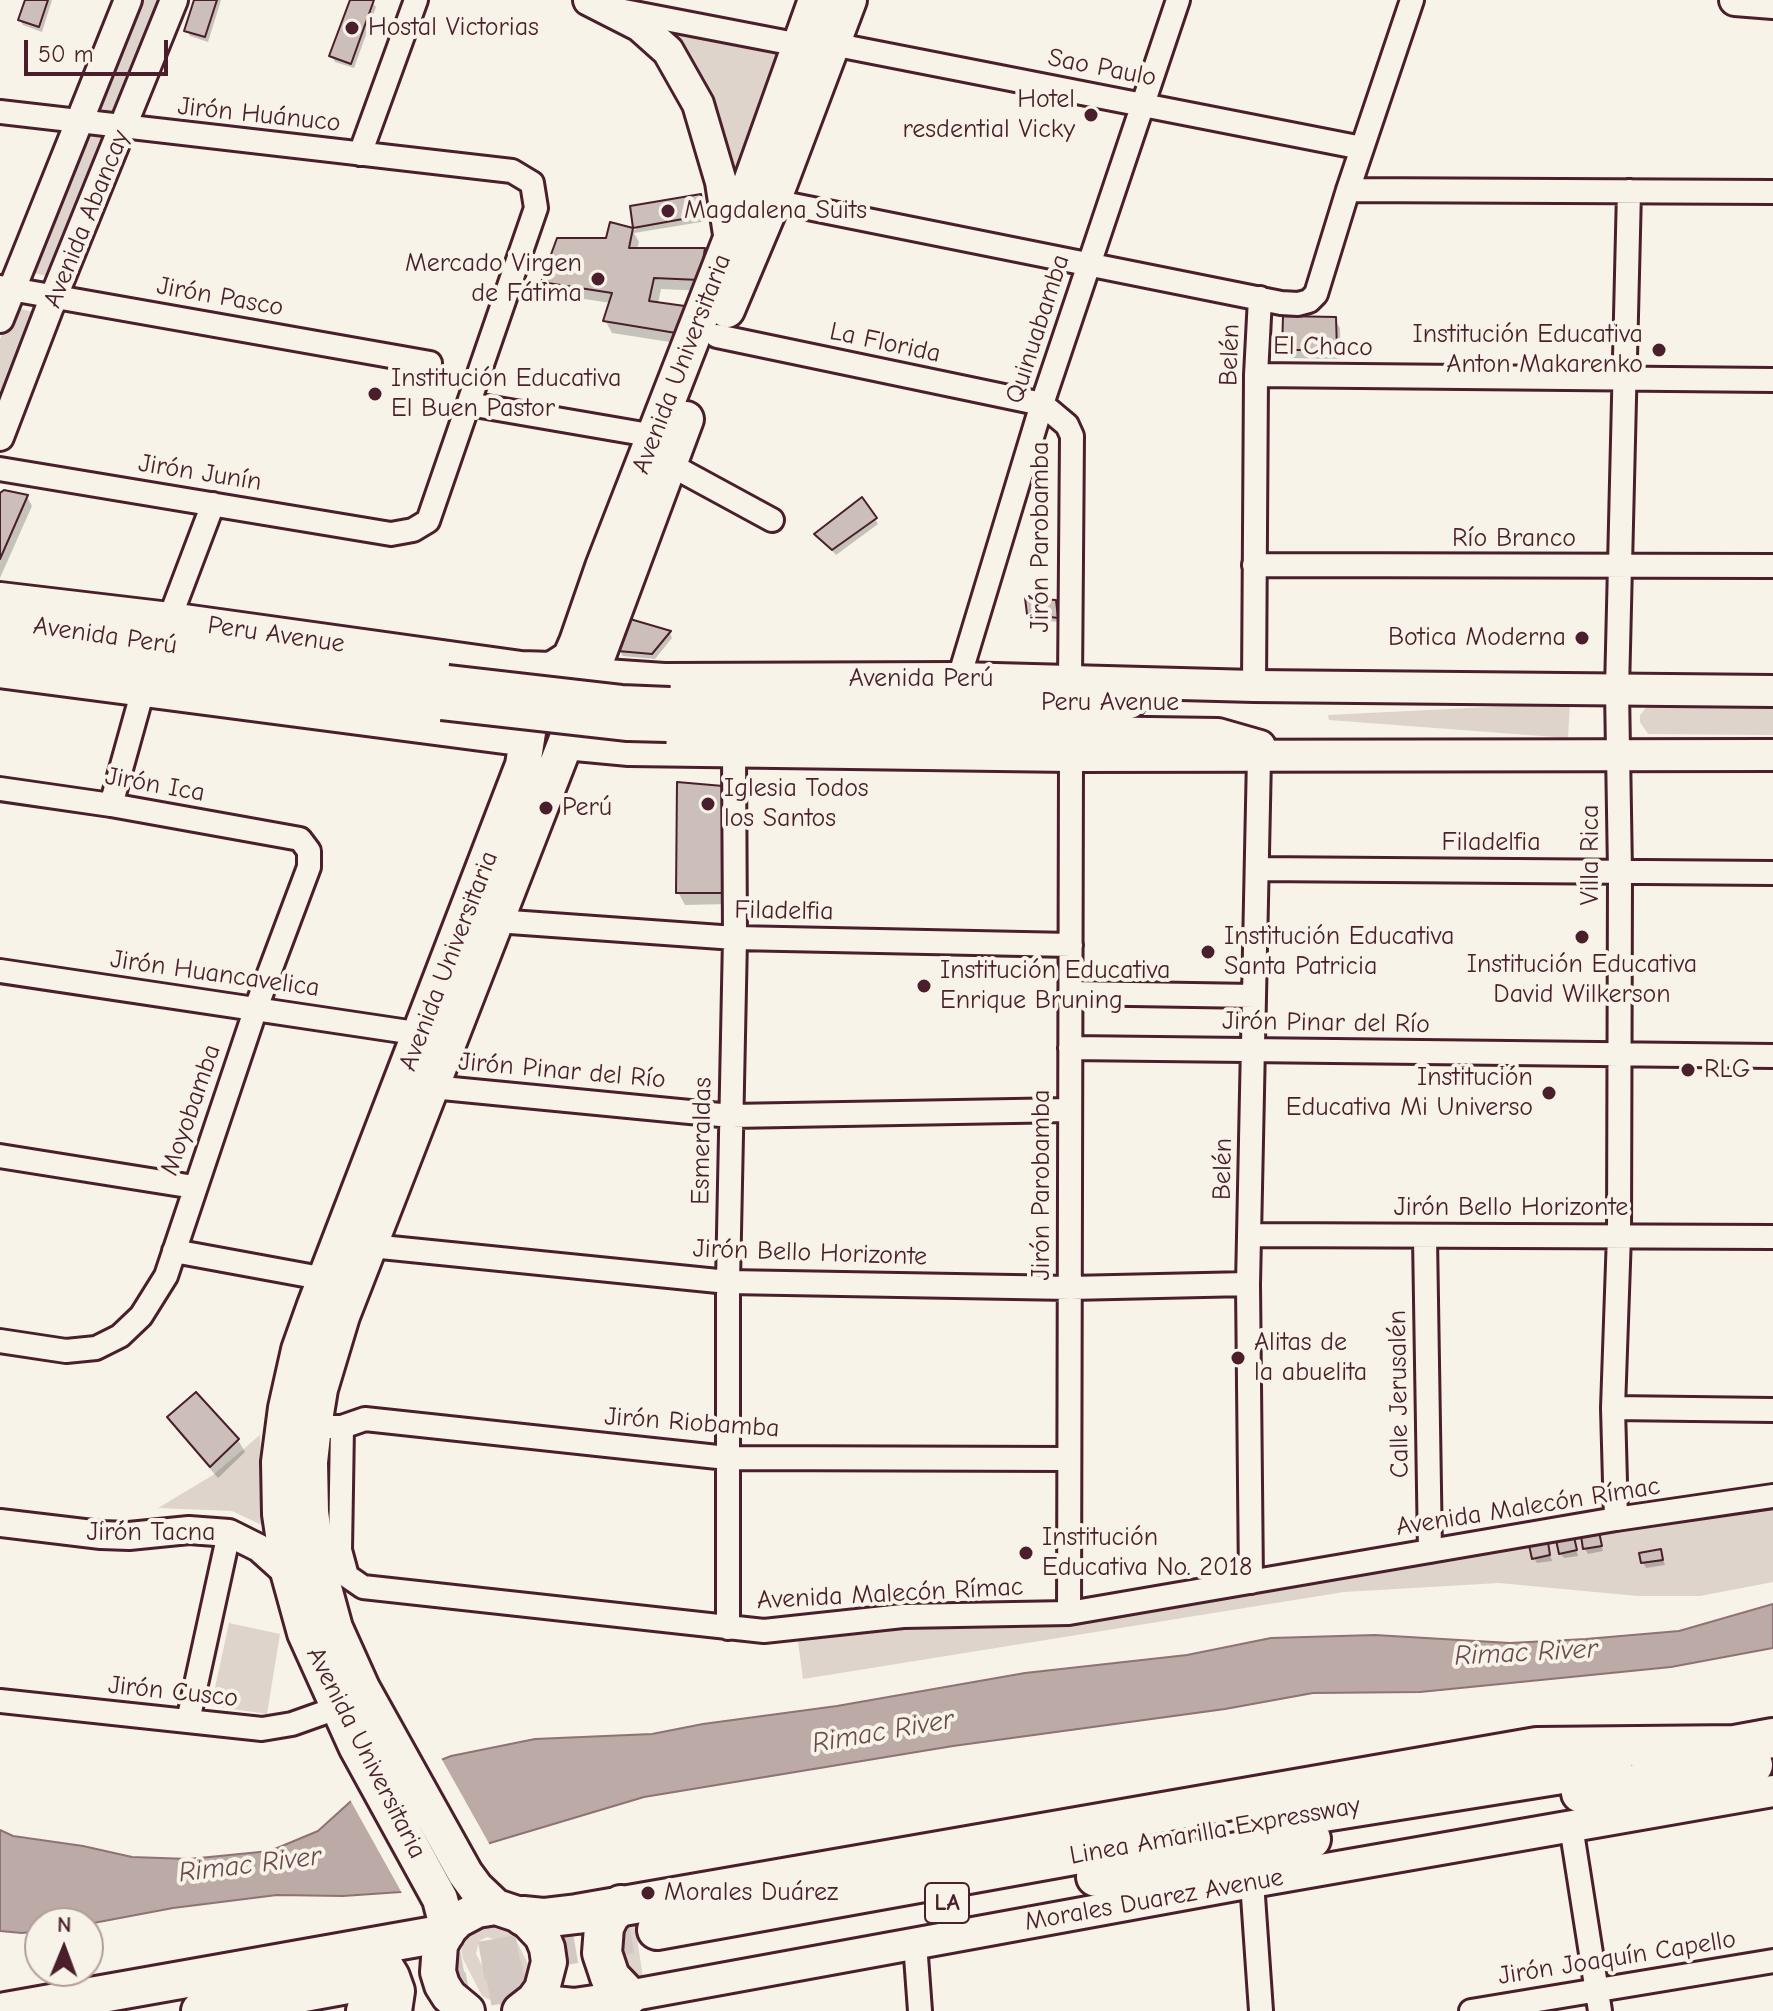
<!DOCTYPE html>
<html>
<head>
<meta charset="utf-8">
<style>
  body { margin:0 }
  #map { position:relative; width:1773px; height:2011px; overflow:hidden; background:#f7f3e8; font-family:"Comic Neue",sans-serif }
  canvas { display:block }
  .north { position:absolute; left:24px; top:1907px; width:80px; height:80px; box-sizing:border-box; background:#f7f3e8; border:2px solid #b29e9c; border-radius:50%; rotate:1deg; font-size:22px; font-weight:700; line-height:32px; text-align:center; color:#4a1f2b }
  .north::after { content:''; display:block; margin:auto; width:28px; height:36px; background:#4a1f2b; clip-path:polygon(50% 0,100% 100%,50% 72%,0 100%) }
  .scale { position:absolute; left:24px; top:40px; width:144px; height:36px; box-sizing:border-box; border:4px solid #4a1f2b; border-top:0; padding-left:10px; font-size:24px; line-height:28px; white-space:nowrap; color:#4a1f2b; -webkit-text-stroke:6px #f7f3e8; paint-order:stroke }
</style>
</head>
<body>
<div id="map">
<canvas width="1773" height="2011"></canvas>
<div class="north">N</div>
<div class="scale">50 m</div>
</div>
<script>
const ctx = document.querySelector('canvas').getContext('2d');
ctx.lineJoin = 'round';
function fillPath(path, color) {
  ctx.fillStyle = color;
  ctx.fill(path, 'evenodd');
}
function toPath(rows) {
  const path = new Path2D();
  for (const r of rows) {
    path.moveTo(r[0], r[1]);
    for (let i = 2; i < r.length; i += 2) path.lineTo(r[i], r[i + 1]);
  }
  return path;
}
function strokePath(path, color, width, dash) {
  ctx.strokeStyle = color;
  ctx.lineWidth = width;
  ctx.lineCap = dash ? 'butt' : 'round';
  ctx.setLineDash(dash || []);
  ctx.stroke(path);
}
function drawText(font, color, halo, rows, align = 'center') {
  ctx.font = font + ' "Comic Neue",sans-serif';
  ctx.lineWidth = 8;
  ctx.setLineDash([]);
  ctx.textBaseline = 'middle';
  ctx.strokeStyle = halo;
  ctx.fillStyle = color;
  for (const [text, x, y, turn = 0] of rows) {
    ctx.save();
    ctx.translate(x, y);
    ctx.rotate((+turn || 0) * Math.PI / 180);
    ctx.textAlign = isNaN(turn) ? turn : align;
    if (halo) ctx.strokeText(text, 0, 0);
    ctx.fillText(text, 0, 0);
    ctx.restore();
  }
}
fillPath(toPath([
  [138,0,164,0,117,112,96,108],
  [661,31,783,50,735,180],
  [86,130,107,133,55,278,25,271],
  [14,307,37,313,0,403,0,339],
  [1570,703,1568,738,1329,720,1328,715],
  [1649,704,1773,704,1773,735,1648,734,1640,722,1640,715],
  [260,1435,264,1526,232,1511,158,1508,213,1475],
  [1773,1503,1773,1582,1700,1596,1638,1596,1499,1583,1344,1592,803,1679,797,1634,921,1621,1042,1622],
  [229,1623,280,1634,267,1714,211,1706],
  [633,1913,643,1977,629,1979,613,1923],
  [484,1922,505,1926,513,1934,531,1970,531,1981,511,2004,500,2005,482,1996,463,1959,461,1948,465,1936],
  [487,1937,500,1941,516,1970,517,1979,509,1989,499,1989,492,1984,476,1954,479,1941]
]), '#ded4cc');
const water = toPath([
  [1773,1604,1773,1648,1671,1667,1420,1692,1313,1693,1225,1709,953,1746,644,1797,490,1843,401,1892,343,1896,277,1895,173,1908,88,1924,40,1923,40,1931,22,1933,0,1931,0,1830,13,1836,83,1846,132,1857,189,1859,270,1851,318,1831,361,1792,451,1756,535,1739,652,1734,703,1724,837,1706,1025,1673,1187,1655,1271,1638,1375,1635,1510,1643,1586,1639,1679,1631,1773,1604]
]);
fillPath(water, '#bcaaa7');
strokePath(water, '#8e7275', 2);
fillPath(toPath([
  [440,1756,491,1847,403,1895,349,1798,359,1789]
]), '#f7f3e8');
fillPath(toPath([
  [27,0,52,0,42,32,23,25,20,20],
  [196,0,221,0,208,42,190,36,187,30],
  [352,0,370,0,376,7,354,68,335,62,332,56],
  [700,196,707,221,634,233,639,242,637,250,703,250,710,262,706,291,661,289,658,304,689,345,612,333,605,320,611,303,550,294,543,282,607,240,612,225,636,230,632,207],
  [1334,319,1340,328,1341,359,1290,358,1284,349],
  [0,495,27,497,32,506,0,578],
  [875,519,878,524,836,555,817,534],
  [1055,602,1060,622,1033,620,1029,614],
  [670,633,672,638,655,659,623,656,619,650],
  [722,788,729,800,728,904,685,905,678,892],
  [169,1417,238,1440,245,1452,218,1478,176,1429],
  [1598,1535,1603,1551,1588,1554,1585,1549],
  [1573,1539,1578,1556,1564,1558,1560,1553],
  [1547,1544,1552,1561,1537,1563,1534,1558],
  [1660,1551,1665,1565,1646,1568,1643,1563]
]), '#0003');
const building = toPath([
  [25,0,48,0,39,27,18,20,25,0],
  [194,0,217,0,205,37,184,31,194,0],
  [350,0,374,0,351,64,329,56,350,0],
  [701,194,705,215,633,228,630,206,701,194],
  [610,222,633,228,629,248,705,248,700,280,654,278,649,301,692,307,682,334,603,321,612,293,541,282,557,238,606,238,610,222],
  [1283,316,1336,317,1337,350,1282,350,1283,316],
  [4,490,28,495,0,559,0,493,4,490],
  [862,497,877,518,832,550,814,534,862,497],
  [1025,598,1056,600,1058,618,1027,614,1025,598],
  [630,619,671,631,652,654,618,651,625,620,630,619],
  [677,782,723,786,723,893,676,893,677,782],
  [196,1392,239,1439,210,1467,167,1417,196,1392],
  [1599,1532,1602,1546,1583,1549,1581,1536,1599,1532],
  [1574,1537,1577,1550,1559,1554,1556,1540,1574,1537],
  [1548,1542,1550,1555,1532,1559,1529,1545,1548,1542],
  [1661,1549,1663,1560,1641,1563,1639,1553,1661,1549]
]);
fillPath(building, '#ccbfb9');
strokePath(building, '#4a1f2b', 2);
strokePath(toPath([
  [369,1980,657,1930],
  [376,2009,558,1973]
]), '#d4c9c2', 38, [38, 19]);
const minor = toPath([
  [624,11,800,45],
  [832,44,1362,148],
  [0,112,512,171,532,183,536,208,428,521,413,530,391,534,0,469],
  [360,154,416,0],
  [1348,190,1773,192],
  [773,201,1281,303,1298,304,1309,301,1316,294,1348,190,1412,0],
  [0,287,430,363],
  [717,336,1042,404,1067,425,1072,436,1070,681],
  [1256,375,1773,380],
  [469,404,655,436],
  [669,464,772,520],
  [1254,565,1773,566],
  [169,620,213,504],
  [959,678,1042,404,1178,0],
  [1254,686,1256,375,1260,298],
  [0,789,111,805,300,839,309,851,309,867,256,1008,166,1276,141,1316,120,1336,96,1348,66,1351,0,1341],
  [111,805,143,690],
  [1257,869,1773,873],
  [496,921,735,938,1071,945],
  [0,971,422,1034],
  [1070,993,1254,996],
  [1070,1048,1773,1056],
  [432,1087,731,1116,1070,1110],
  [0,1156,194,1187],
  [1249,1235,1773,1237],
  [1425,1237,1430,1551],
  [371,1246,728,1282,1070,1288,1248,1284],
  [174,1251,326,1279],
  [1613,1408,1773,1410],
  [330,1427,342,1427,365,1419,727,1458,1069,1459],
  [342,1427,340,1550,347,1576,363,1587,764,1631,903,1616,1069,1613,1616,1519,1773,1496],
  [1616,1519,1613,1408,1619,1235,1620,872,1617,690,1629,191],
  [1251,1582,1248,1284,1259,757],
  [1069,1613,1071,756],
  [728,1628,728,1282,735,938,734,752],
  [0,1701,262,1729,292,1724,337,1708],
  [188,1721,229,1533],
  [1571,1826,1600,2011],
  [1252,1882,1261,2011],
  [915,1943,920,2011],
  [1471,2011,1773,1961]
]);
const tertiary = toPath([
  [0,319,128,0],
  [0,437,54,296,174,0],
  [0,1523,101,1535,129,1536,189,1530,229,1533,259,1548,289,1575]
]);
const secondary = toPath([
  [589,0,640,26,668,51,698,104,721,182,730,241],
  [1735,0,1773,3],
  [0,622,447,681],
  [0,646,442,704],
  [591,674,664,679,959,678,1254,686,1773,691],
  [670,703,1130,703],
  [667,726,1218,734,1260,746],
  [565,744,629,750,1071,756,1773,755],
  [534,2000,574,2004,628,1996,1252,1882,1773,1791]
]);
const primary = toPath([
  [727,310,773,201,849,0],
  [0,600,169,620,521,669,553,670],
  [0,670,527,739],
  [496,1907,476,1888,465,1873,362,1688,335,1628,318,1566,311,1512,310,1462,314,1426,320,1389,342,1316,565,744,686,419],
  [448,1930,440,1899,356,1746,305,1633,289,1575,280,1514,279,1462,286,1408,299,1350,315,1305,523,765,533,700,547,673,570,658,577,642,603,567,730,241,816,0],
  [467,2011,449,1996,442,1985,438,1972,440,1945,448,1930,458,1920,477,1910,496,1907,523,1916,542,1936,547,1948,549,1962,542,1989,534,2000,520,2011]
]);
const trunk = toPath([
  [358,1949,383,1964,391,1977,396,1991,393,2011],
  [6,2011,446,1933]
]);
const motorway = toPath([
  [1713,1749,1773,1738],
  [1581,1793,1753,1765],
  [1267,1821,1612,1766],
  [1096,1877,1311,1839],
  [621,1905,610,1915,604,1927,602,1953,610,1977,628,1996],
  [523,1916,543,1918,577,1914,1537,1747,1738,1745],
  [657,1930,1135,1844],
  [201,2011,369,1980],
  [366,2011,376,2009]
]);
strokePath(minor, '#4a1f2b', 28);
strokePath(tertiary, '#4a1f2b', 32);
strokePath(secondary, '#4a1f2b', 36);
strokePath(primary, '#4a1f2b', 40);
strokePath(trunk, '#4a1f2b', 42);
strokePath(motorway, '#4a1f2b', 44);
strokePath(minor, '#f7f3e8', 22);
strokePath(tertiary, '#f7f3e8', 26);
strokePath(secondary, '#f7f3e8', 30);
strokePath(primary, '#f7f3e8', 34);
strokePath(trunk, '#f7f3e8', 36);
strokePath(motorway, '#f7f3e8', 38);
const secondaryBridge = toPath([
  [447,681,621,701,670,703],
  [442,704,628,725,667,726]
]);
strokePath(secondaryBridge, '#4a1f2b', 36, []);
strokePath(secondaryBridge, '#f7f3e8', 30);
for (const [x, y, r, color] of [
  [352,28,8,"#4a1f2b"],
  [1091,115,8,"#4a1f2b"],
  [668,211,8,"#4a1f2b"],
  [598,279,8,"#4a1f2b"],
  [1659,350,8,"#4a1f2b"],
  [375,394,8,"#4a1f2b"],
  [1582,638,8,"#4a1f2b"],
  [708,804,8,"#4a1f2b"],
  [546,808,8,"#4a1f2b"],
  [1582,937,8,"#4a1f2b"],
  [1208,952,8,"#4a1f2b"],
  [924,986,8,"#4a1f2b"],
  [1688,1070,8,"#4a1f2b"],
  [1549,1093,8,"#4a1f2b"],
  [1238,1358,8,"#4a1f2b"],
  [1026,1553,8,"#4a1f2b"],
  [648,1893,8,"#4a1f2b"]
]) {
  const dot = new Path2D();
  dot.arc(x, y, r, 0, 2 * Math.PI);
  ctx.fillStyle = color;
  ctx.fill(dot);
  strokePath(dot, '#f7f3e8', 3);
}
for (const [x, y, w] of [
  [947,1903,44]
]) {
  const box = new Path2D();
  box.roundRect(x - w / 2, y - 20, w, 40, 6);
  ctx.fillStyle = '#f7f3e8';
  ctx.fill(box);
  strokePath(box, '#4a1f2b', 2);
}
drawText('bold 24px', '#4a1f2b', null, [
  ["LA",947,1903]
]);
drawText('26px', '#4a1f2b', '#f7f3e8', [
  ["Hostal Victorias",368,28],
  ["Hotel",1075,100,"right"],
  ["resdential Vicky",1075,130,"right"],
  ["Magdalena Suits",684,211],
  ["Mercado Virgen",582,264,"right"],
  ["de Fátima",582,294,"right"],
  ["Institución Educativa",1643,335,"right"],
  ["Anton Makarenko",1643,365,"right"],
  ["Institución Educativa",391,379],
  ["El Buen Pastor",391,409],
  ["Botica Moderna",1566,638,"right"],
  ["Iglesia Todos",724,789],
  ["los Santos",724,819],
  ["Perú",562,808],
  ["Institución Educativa",1224,937],
  ["Santa Patricia",1224,967],
  ["Institución Educativa",1582,965,"center"],
  ["David Wilkerson",1582,995,"center"],
  ["Institución Educativa",940,971],
  ["Enrique Bruning",940,1001],
  ["RLG",1704,1070],
  ["Institución",1533,1078,"right"],
  ["Educativa Mi Universo",1533,1108,"right"],
  ["Alitas de",1254,1343],
  ["la abuelita",1254,1373],
  ["Institución",1042,1538],
  ["Educativa No. 2018",1042,1568],
  ["Morales Duárez",664,1893]
], 'left');
drawText('26px', '#4a1f2b', '#f7f3e8', [
  ["Sao Paulo",1102,68,11],
  ["Jirón Huánuco",259,115,6],
  ["Avenida Abancay",87,219,-68],
  ["Jirón Pasco",220,297,10],
  ["Quinuabamba",1038,329,-72],
  ["La Florida",885,343,12],
  ["El Chaco",1323,347,1],
  ["Belén",1230,355,-88],
  ["Avenida Universitaria",682,364,-69],
  ["Jirón Junín",200,473,9],
  ["Jirón Parobamba",1041,537,-90],
  ["Río Branco",1514,539],
  ["Peru Avenue",276,635,8],
  ["Avenida Perú",105,636,8],
  ["Avenida Perú",921,679],
  ["Peru Avenue",1110,703],
  ["Jirón Ica",155,785,10],
  ["Filadelfia",1491,843],
  ["Villa Rica",1591,855,-90],
  ["Filadelfia",784,911,1],
  ["Avenida Universitaria",449,961,-69],
  ["Jirón Huancavelica",215,974,8],
  ["Jirón Pinar del Río",1326,1023,1],
  ["Jirón Pinar del Río",562,1071,5],
  ["Moyobamba",191,1110,-71],
  ["Esmeraldas",702,1141,-89],
  ["Belén",1223,1169,-89],
  ["Jirón Parobamba",1042,1185,-90],
  ["Jirón Bello Horizonte",1511,1208],
  ["Jirón Bello Horizonte",810,1253,2],
  ["Calle Jerusalén",1399,1394,-91],
  ["Jirón Riobamba",692,1423,4],
  ["Avenida Malecón Rímac",1528,1507,-9],
  ["Jirón Tacna",151,1533],
  ["Avenida Malecón Rímac",890,1594,-3],
  ["Jirón Cusco",173,1692,6],
  ["Avenida Universitaria",366,1753,63],
  ["Linea Amarilla Expressway",1215,1831,-10],
  ["Morales Duarez Avenue",1154,1900,-10],
  ["Jirón Joaquín Capello",1617,1958,-9]
]);
drawText('italic 28px', '#6c4950', '#f7f3e8', [
  ["Rimac River",1526,1653,-3],
  ["Rimac River",883,1732,-10],
  ["Rimac River",250,1865,-7]
]);
</script>
</body>
</html>
